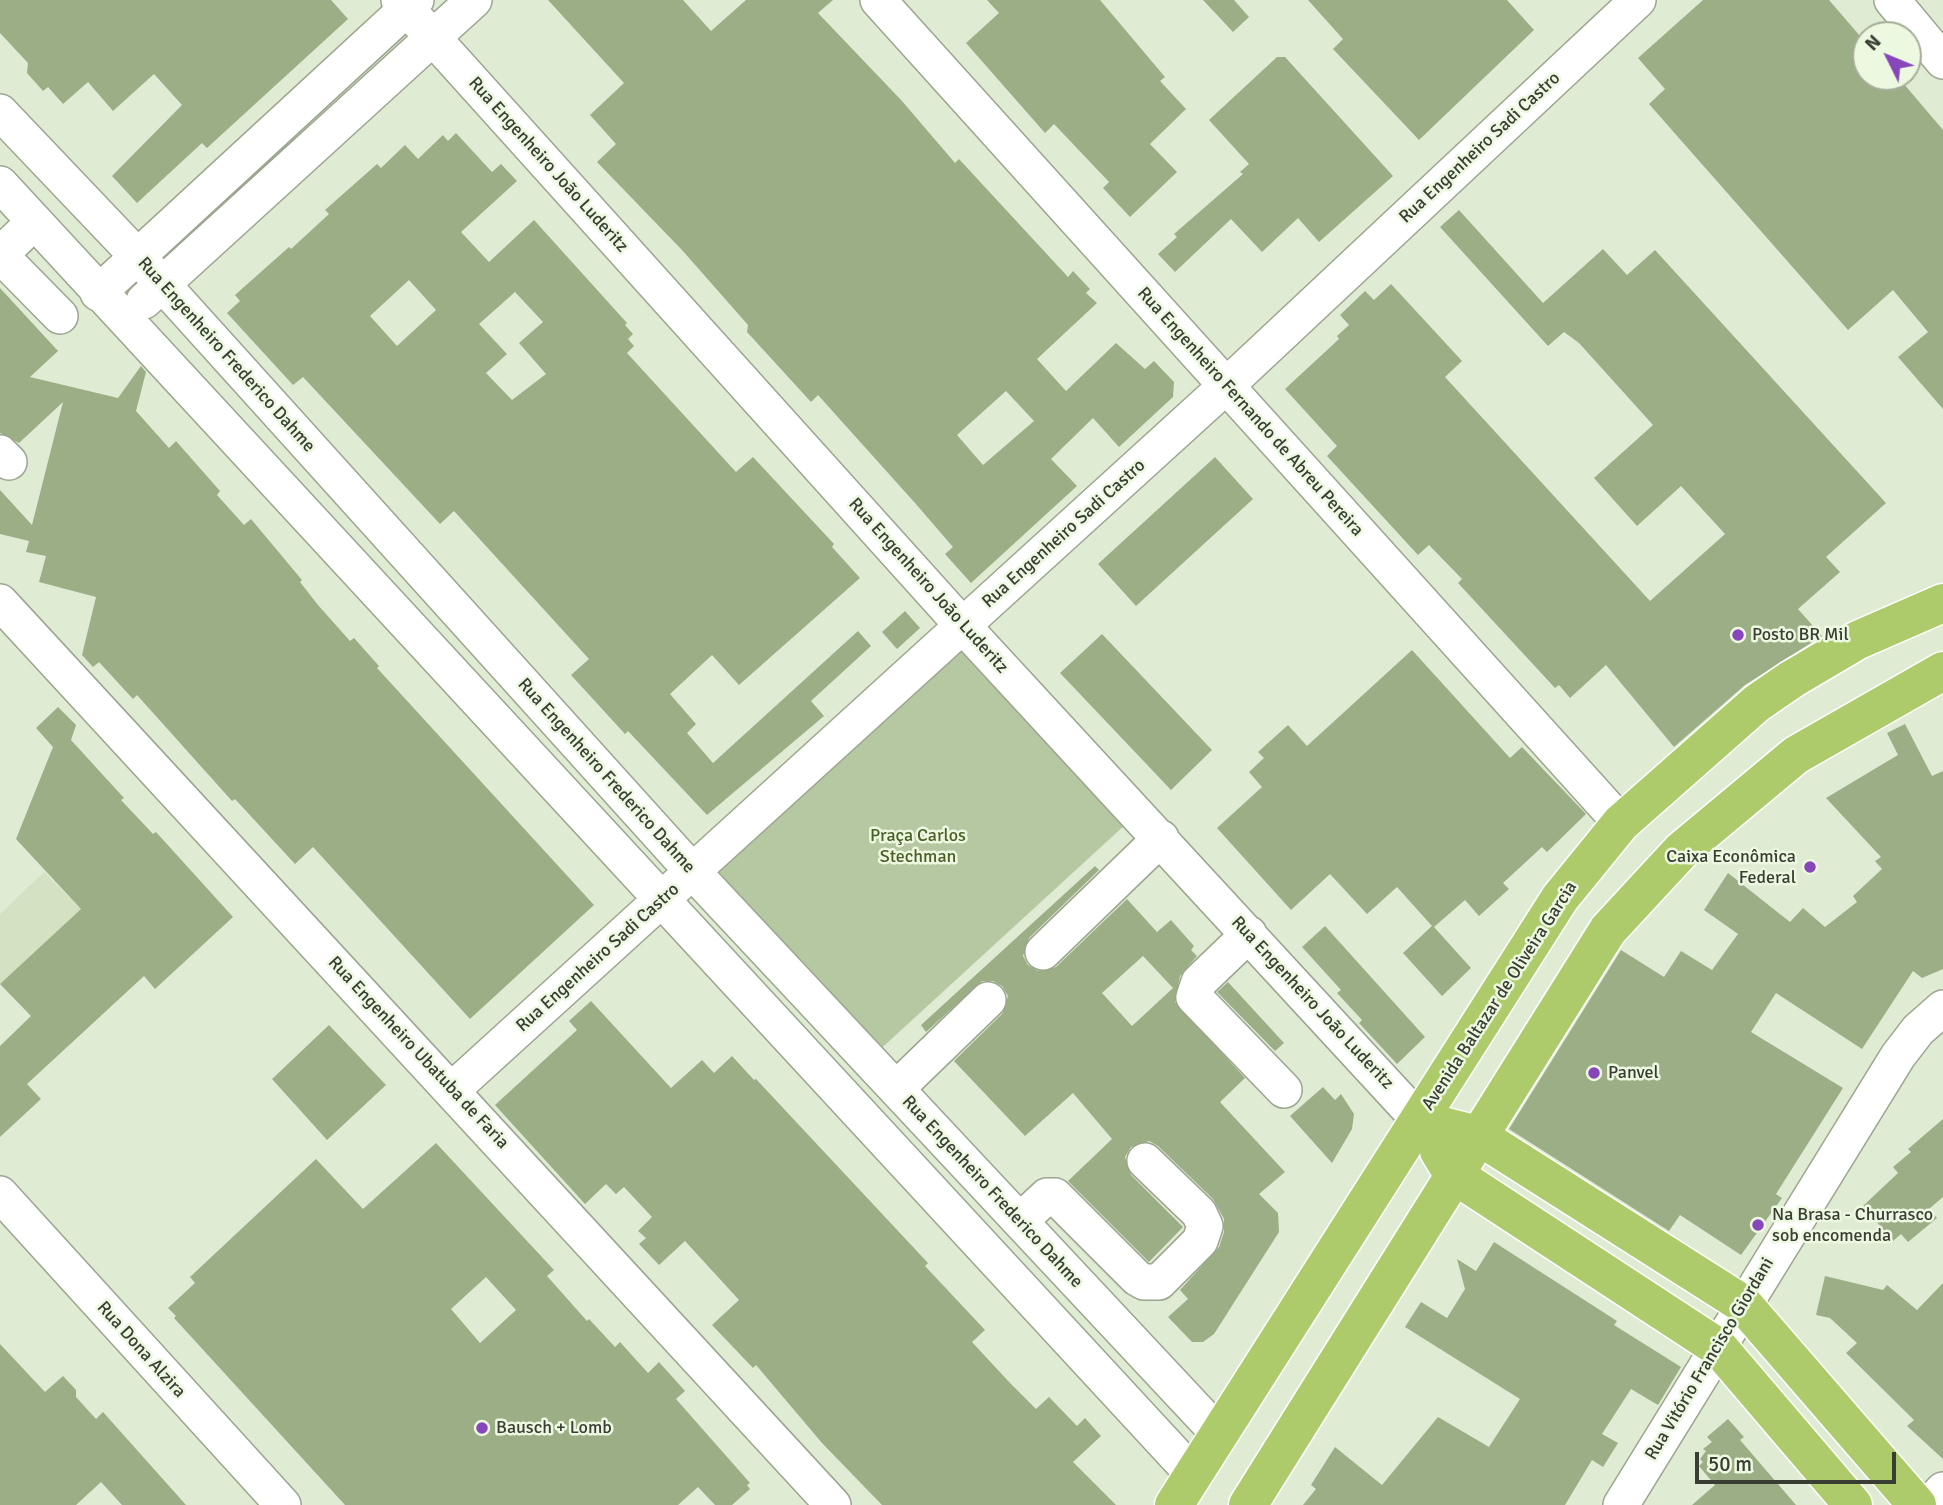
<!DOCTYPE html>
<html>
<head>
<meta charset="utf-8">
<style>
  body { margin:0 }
  #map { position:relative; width:1943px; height:1505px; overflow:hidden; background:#e0ebd3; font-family:Signika,sans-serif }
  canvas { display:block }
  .north { position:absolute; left:1852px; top:21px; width:70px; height:70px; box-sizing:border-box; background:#edf8e0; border:2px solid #a5ad9b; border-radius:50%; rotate:313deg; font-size:19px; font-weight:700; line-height:28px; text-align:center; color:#393d34 }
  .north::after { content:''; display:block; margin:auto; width:24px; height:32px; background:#8846bb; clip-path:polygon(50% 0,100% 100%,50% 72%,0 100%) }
  .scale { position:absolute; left:1695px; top:1452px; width:201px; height:32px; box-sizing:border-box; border:4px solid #393d34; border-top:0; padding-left:9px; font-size:21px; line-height:24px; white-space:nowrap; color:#393d34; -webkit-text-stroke:5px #edf8e0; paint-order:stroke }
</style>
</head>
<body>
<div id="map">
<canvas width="1943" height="1505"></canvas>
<div class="north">N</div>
<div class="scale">50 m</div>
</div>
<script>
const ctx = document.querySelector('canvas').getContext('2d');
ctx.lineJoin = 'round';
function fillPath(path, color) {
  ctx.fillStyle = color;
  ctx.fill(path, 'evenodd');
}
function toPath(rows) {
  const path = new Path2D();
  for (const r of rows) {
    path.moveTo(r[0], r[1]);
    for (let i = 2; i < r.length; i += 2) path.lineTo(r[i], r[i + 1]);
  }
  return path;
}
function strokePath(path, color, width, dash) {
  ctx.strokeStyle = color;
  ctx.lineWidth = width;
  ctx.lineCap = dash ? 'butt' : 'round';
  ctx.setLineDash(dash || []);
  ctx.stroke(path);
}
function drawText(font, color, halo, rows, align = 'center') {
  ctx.font = font + ' Signika,sans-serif';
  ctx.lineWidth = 5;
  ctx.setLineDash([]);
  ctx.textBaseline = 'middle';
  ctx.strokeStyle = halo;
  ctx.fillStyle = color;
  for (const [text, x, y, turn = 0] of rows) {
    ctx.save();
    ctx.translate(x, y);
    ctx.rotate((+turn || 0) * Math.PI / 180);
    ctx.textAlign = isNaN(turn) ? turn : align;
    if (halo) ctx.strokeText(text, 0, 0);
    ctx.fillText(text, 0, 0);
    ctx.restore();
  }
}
fillPath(toPath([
  [44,872,81,909,0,984,0,914]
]), '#d4e2c3');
fillPath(toPath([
  [959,641,1126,824,874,1055,706,872]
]), '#b6c8a2');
fillPath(toPath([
  [0,0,331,0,348,19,207,148,202,143,137,203,112,176,182,105,154,74,113,111,88,82,63,104,48,87,43,91,27,73,28,63,0,33],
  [548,0,683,0,711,31,746,0,833,0,818,13,902,101,955,163,959,159,1068,277,1073,271,1090,289,1086,293,1097,303,1037,359,1066,391,1116,343,1145,369,1154,361,1174,382,1173,397,1119,447,1093,418,1051,459,1077,486,971,583,945,554,953,547,915,503,818,395,811,402,747,332,748,325,682,250,597,162,616,144,590,115,624,83],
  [1006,391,1034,421,983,465,957,435],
  [987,0,1100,0,1165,77,1160,81,1186,109,1150,144,1177,172,1130,217,1103,188,1109,182,1054,124,1045,133,966,43,999,13],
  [1203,0,1234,0,1249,17,1233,32],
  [1308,0,1507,0,1534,30,1419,140,1333,49,1343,39],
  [1703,0,1829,0,1866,43,1866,77,1898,77,1943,130,1943,409,1898,357,1928,332,1893,290,1848,330,1649,104,1665,89,1638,58],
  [1277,57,1285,57,1393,176,1319,242,1298,218,1262,252,1231,219,1175,272,1158,254,1177,237,1174,234,1243,174,1240,172,1249,164,1209,120],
  [456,133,492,172,501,164,517,181,461,232,489,262,534,220,627,323,625,325,633,334,628,339,634,346,627,353,736,472,753,457,834,544,832,547,860,578,739,685,712,655,670,694,696,724,687,733,713,763,858,631,871,646,811,701,824,716,707,815,628,731,625,734,571,675,589,659,454,511,440,524,303,377,293,385,227,313,240,301,235,295,289,247,291,249,329,214,325,210,377,164,381,168,405,145,418,159,443,135,448,141],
  [409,280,436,310,397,346,370,316],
  [515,292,543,322,519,343,546,374,512,400,486,373,507,354,479,324],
  [1459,210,1543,303,1603,249,1627,275,1655,250,1886,503,1826,557,1840,572,1798,609,1822,636,1745,685,1674,747,1606,665,1570,698,1559,685,1555,688,1458,583,1462,579,1429,545,1418,555,1327,456,1337,446,1285,389,1339,339,1337,336,1349,325,1340,315,1365,291,1374,300,1391,284,1462,361,1445,377,1650,601,1725,534,1681,486,1637,526,1594,478,1653,425,1579,343,1564,332,1548,346,1440,227],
  [0,288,58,351,30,377,118,398,141,366,146,372,136,411,169,448,176,441,220,491,217,495,244,525,251,519,302,580,300,582,318,605,350,641,354,638,379,666,377,668,594,905,470,1019,313,847,295,864,235,799,232,801,137,695,133,699,99,662,93,667,82,655,96,597,39,582,46,556,26,552,29,541,0,534,0,490,32,525,63,402,19,443,0,433],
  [1215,457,1253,499,1136,606,1098,564],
  [905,611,920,628,897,649,882,632],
  [1102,634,1212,750,1171,790,1060,673],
  [1412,650,1510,758,1522,747,1586,814,1547,852,1542,847,1503,883,1509,889,1479,916,1465,900,1434,927,1471,968,1442,996,1403,953,1432,926,1397,887,1367,914,1330,874,1291,910,1217,828,1262,787,1249,772,1264,758,1258,752,1288,725,1307,746],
  [58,707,76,725,71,740,124,798,121,800,153,834,156,832,233,917,155,989,144,976,27,1084,41,1099,0,1137,0,1046,31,1016,0,984,81,909,16,839,53,747,36,728],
  [1905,724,1932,776,1943,771,1943,969,1922,978,1913,971,1862,1049,1776,993,1751,1032,1843,1088,1776,1194,1782,1198,1741,1255,1680,1215,1669,1231,1509,1129,1621,950,1664,977,1681,951,1712,970,1738,934,1704,910,1728,873,1790,922,1803,908,1825,927,1857,902,1853,896,1882,869,1875,861,1881,857,1826,798,1898,755,1887,733],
  [1095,866,1099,870,1029,938,1023,956,1028,965,1038,971,1056,967,1127,899,1157,932,1171,920,1194,946,1191,950,1197,956,1180,976,1175,1002,1245,1078,1220,1102,1285,1172,1259,1194,1278,1213,1279,1232,1214,1334,1203,1342,1192,1342,1168,1317,1188,1299,1180,1290,1219,1247,1224,1232,1224,1219,1213,1199,1158,1146,1149,1141,1131,1147,1125,1157,1131,1175,1183,1227,1149,1262,1068,1181,1112,1139,1073,1093,1025,1136,954,1061,1002,1014,1008,996,1002,986,993,981,982,981,926,1032,921,1025],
  [1143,956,1173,988,1132,1026,1102,993],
  [1325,926,1425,1037,1397,1064,1359,1023,1362,1020,1337,993,1341,990,1302,947],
  [1228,982,1284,1043,1275,1051,1217,992],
  [591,1001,671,1088,702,1060,714,1073,732,1056,754,1080,756,1079,928,1263,925,1266,985,1330,972,1342,1010,1383,1036,1409,1049,1397,1077,1426,1085,1418,1101,1436,1073,1462,1116,1505,882,1505,822,1443,756,1365,753,1368,712,1325,739,1300,685,1241,659,1265,639,1244,646,1238,638,1231,652,1217,624,1187,616,1194,606,1184,585,1204,495,1105,577,1030,569,1021],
  [329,1025,386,1085,327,1140,272,1079],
  [1323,1087,1335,1100,1341,1094,1354,1114,1352,1129,1332,1163,1290,1116],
  [1943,1119,1943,1197,1929,1209,1937,1218,1908,1242,1901,1234,1893,1241,1863,1206,1898,1173,1893,1167,1911,1152,1908,1149],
  [436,1143,554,1270,547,1276,587,1321,589,1319,615,1347,620,1342,648,1373,659,1362,685,1391,676,1399,750,1483,747,1485,750,1489,732,1505,715,1505,698,1487,678,1505,345,1505,174,1318,176,1316,168,1308,195,1283,190,1277,316,1159,363,1209],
  [486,1277,516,1310,480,1343,451,1309],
  [1494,1242,1617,1321,1614,1325,1681,1367,1658,1405,1631,1389,1602,1434,1618,1443,1603,1467,1592,1460,1565,1505,1303,1505,1316,1489,1311,1485,1335,1447,1382,1485,1438,1417,1489,1447,1520,1399,1405,1327,1421,1302,1447,1318,1465,1289,1457,1259,1476,1271],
  [1825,1276,1883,1290,1887,1285,1917,1310,1943,1283,1943,1459,1907,1426,1914,1420,1846,1353,1857,1343,1830,1318,1816,1315],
  [0,1344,45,1392,63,1376,76,1390,76,1397,96,1419,103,1412,186,1505,122,1505,101,1482,76,1505,0,1505],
  [1728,1419,1744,1437,1740,1440,1796,1505,1692,1505,1715,1485,1699,1466,1703,1462,1700,1459,1706,1451,1703,1449,1712,1442,1707,1437]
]), '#9cae86');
const minor = toPath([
  [399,0,963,626,1419,1120],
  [878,0,1621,823],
  [1892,0,1943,61],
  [0,112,137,256,693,872,1219,1434],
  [0,184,1193,1474],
  [34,222,0,255,60,316],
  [98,293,416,0],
  [144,301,474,0],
  [0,453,9,462],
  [0,602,833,1505],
  [1249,934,1199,982,1194,997,1284,1090],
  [1043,952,1161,838],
  [896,1089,988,1000],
  [452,1090,1226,386,1638,0],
  [0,1194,283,1505],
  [1020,1221,1047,1196,1055,1196,1137,1278,1144,1282,1159,1282,1200,1241,1205,1226,1199,1213,1145,1161],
  [1621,1505,1898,1056,1918,1030,1943,1008],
  [1929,1505,1943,1490]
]);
const major = toPath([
  [1419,1120,1477,1135,1743,1304,1917,1505],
  [1439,1151,1453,1174,1719,1348,1853,1505],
  [1174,1505,1560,898,1621,823,1757,703,1792,679,1858,640,1943,603],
  [1248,1505,1608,930,1682,850,1796,755,1943,671]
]);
strokePath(minor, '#9ba58f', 38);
strokePath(major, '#fff', 41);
strokePath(minor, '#fff', 35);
strokePath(major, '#aecb6b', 38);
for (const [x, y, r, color] of [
  [1738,635,7,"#8846bb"],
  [1810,867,7,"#8846bb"],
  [1594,1073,7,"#8846bb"],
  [1758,1225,7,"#8846bb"],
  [482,1428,7,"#8846bb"]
]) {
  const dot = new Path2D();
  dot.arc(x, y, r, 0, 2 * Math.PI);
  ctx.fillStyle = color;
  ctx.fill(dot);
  strokePath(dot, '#edf8e0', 2.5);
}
drawText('18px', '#393d34', '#edf8e0', [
  ["Rua Engenheiro Sadi Castro",1480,148,-43],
  ["Rua Engenheiro João Luderitz",548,165,48],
  ["Rua Engenheiro Frederico Dahme",226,355,48],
  ["Rua Engenheiro Fernando de Abreu Pereira",1250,412,48],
  ["Rua Engenheiro Sadi Castro",1064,534,-42],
  ["Rua Engenheiro João Luderitz",928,586,48],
  ["Rua Engenheiro Frederico Dahme",606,776,48],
  ["Rua Engenheiro Sadi Castro",598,958,-42],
  ["Avenida Baltazar de Oliveira Garcia",1500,996,-57],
  ["Rua Engenheiro João Luderitz",1312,1003,47],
  ["Rua Engenheiro Ubatuba de Faria",418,1053,47],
  ["Rua Engenheiro Frederico Dahme",992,1192,47],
  ["Rua Dona Alzira",141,1350,48],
  ["Rua Vitório Francisco Giordani",1710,1359,-59]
]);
drawText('18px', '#393d34', '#edf8e0', [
  ["Posto BR Mil",1752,635],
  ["Caixa Econômica",1796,857,"right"],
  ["Federal",1796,878,"right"],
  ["Panvel",1608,1073],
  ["Na Brasa - Churrasco",1772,1215],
  ["sob encomenda",1772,1236],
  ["Bausch + Lomb",496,1428]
], 'left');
drawText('18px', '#496026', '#edf8e0', [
  ["Praça Carlos",918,836],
  ["Stechman",918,857]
]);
</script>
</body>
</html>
